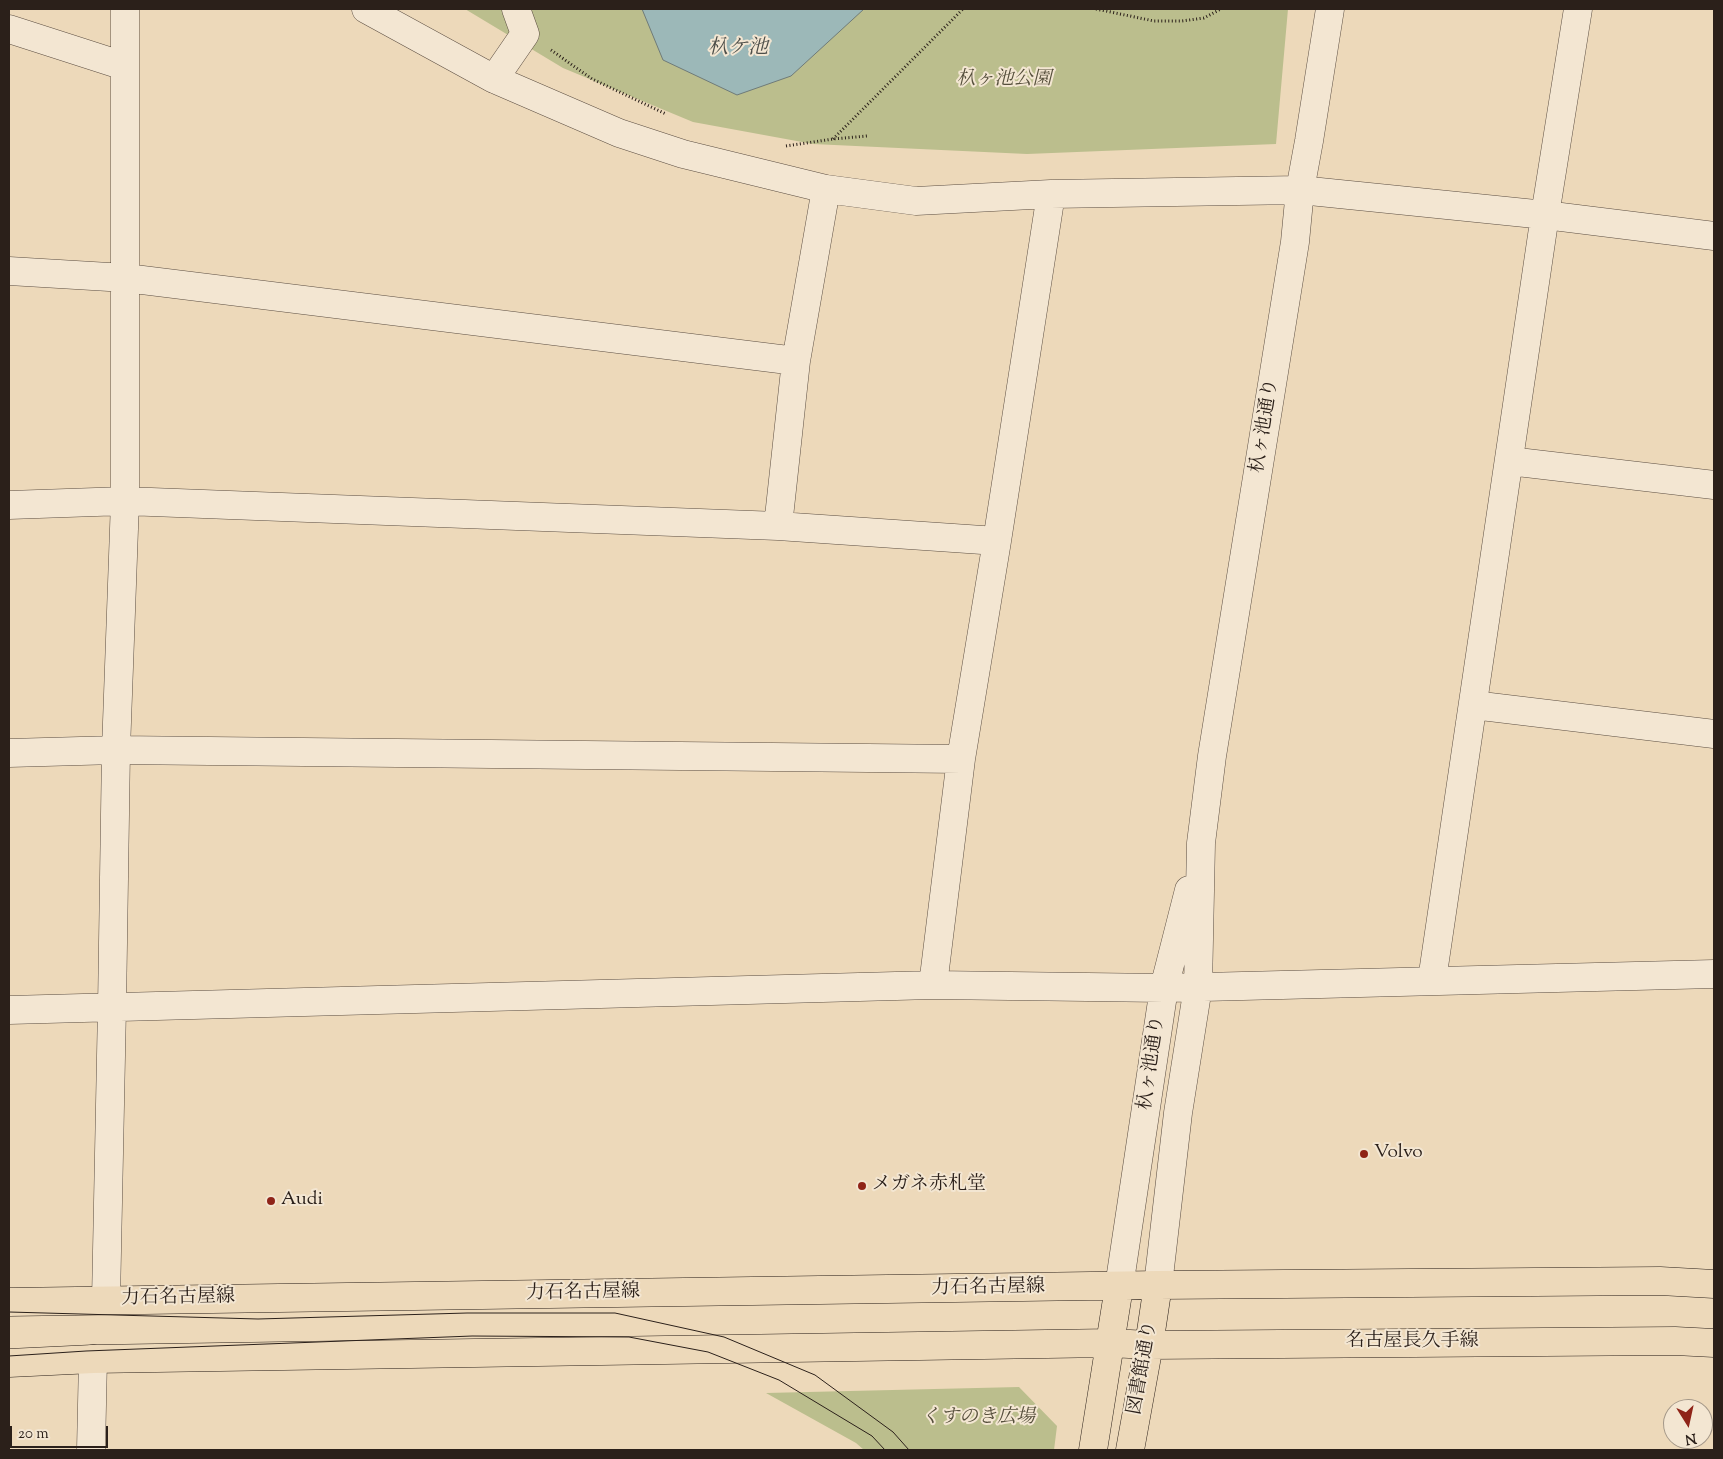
<!DOCTYPE html>
<html>
<head>
<meta charset="utf-8">
<style>
  body { margin:0 }
  #map { position:relative; width:1723px; height:1459px; overflow:hidden; background:#edd9ba; font-family:"Sorts Mill Goudy",serif }
  canvas { display:block }
  .frame { position:absolute; inset:0; border:10px solid #2b201a; pointer-events:none }
  .north { position:absolute; left:1663px; top:1399px; width:50px; height:50px; box-sizing:border-box; background:#f3e6d2; border:1px solid #a39788; border-radius:50%; rotate:170deg; font-size:14px; font-weight:700; line-height:20px; text-align:center; color:#2b201a }
  .north::after { content:''; display:block; margin:auto; width:18px; height:22px; background:#8f2418; clip-path:polygon(50% 0,100% 100%,50% 72%,0 100%) }
  .scale { position:absolute; left:10px; top:1426px; width:98px; height:22px; box-sizing:border-box; border:2px solid #2b201a; border-top:0; padding-left:6px; font-size:15px; line-height:18px; white-space:nowrap; color:#2b201a; -webkit-text-stroke:4px #f3e6d2; paint-order:stroke }
</style>
</head>
<body>
<div id="map">
<canvas width="1723" height="1459"></canvas>
<div class="frame"></div>
<div class="north">N</div>
<div class="scale">20 m</div>
</div>
<script>
const ctx = document.querySelector('canvas').getContext('2d');
ctx.lineJoin = 'round';
function fillPath(path, color) {
  ctx.fillStyle = color;
  ctx.fill(path, 'evenodd');
}
function toPath(rows) {
  const path = new Path2D();
  for (const r of rows) {
    path.moveTo(r[0], r[1]);
    for (let i = 2; i < r.length; i += 2) path.lineTo(r[i], r[i + 1]);
  }
  return path;
}
function strokePath(path, color, width, dash) {
  ctx.strokeStyle = color;
  ctx.lineWidth = width;
  ctx.lineCap = dash ? 'butt' : 'round';
  ctx.setLineDash(dash || []);
  ctx.stroke(path);
}
function drawText(font, color, halo, rows, align = 'center') {
  ctx.font = font + ' "Sorts Mill Goudy","Noto Serif JP",serif';
  ctx.lineWidth = 4;
  ctx.setLineDash([]);
  ctx.textBaseline = 'middle';
  ctx.strokeStyle = halo;
  ctx.fillStyle = color;
  for (const [text, x, y, turn = 0] of rows) {
    ctx.save();
    ctx.translate(x, y);
    ctx.rotate((+turn || 0) * Math.PI / 180);
    ctx.textAlign = isNaN(turn) ? turn : align;
    if (halo) ctx.strokeText(text, 0, 0);
    ctx.fillText(text, 0, 0);
    ctx.restore();
  }
}
fillPath(toPath([
  [465,9,1288,9,1276,144,1027,154,813,144,693,122,563,68],
  [1019,1387,1057,1426,1054,1450,864,1450,856,1443,766,1393]
]), '#bbbe8d');
const water = toPath([
  [642,9,864,9,791,76,737,95,663,60,642,9]
]);
fillPath(water, '#9cb8b8');
strokePath(water, '#6f7b79', 1);
const minor = toPath([
  [366,9,494,79,619,133,683,154,826,189,916,201,1051,194,1300,190,1545,215,1714,236],
  [9,29,124,66],
  [494,79,525,34,516,9],
  [9,271,126,278,796,361],
  [1509,461,1714,485],
  [9,505,125,501,778,526,997,541],
  [778,526,796,361,826,189],
  [1473,705,1714,734],
  [9,753,116,750,961,759],
  [1432,980,1545,215,1578,9],
  [933,985,961,759,997,541,1051,194],
  [9,1010,933,985,1164,988,1714,974],
  [1158,1285,1178,1113,1198,987,1201,843,1212,756,1295,242,1300,190,1309,141,1330,9],
  [1119,1287,1164,988,1189,890],
  [106,1300,112,1007,116,750,125,501,125,9],
  [91,1450,93,1359]
]);
const major = toPath([
  [9,1302,1158,1285,1660,1281,1714,1284],
  [9,1363,93,1359,1110,1343,1149,1345,1675,1341,1714,1343],
  [1093,1450,1119,1287],
  [1130,1450,1149,1345,1158,1285]
]);
strokePath(minor, '#5c4e42', 29);
strokePath(major, '#2b201a', 29);
strokePath(toPath([
  [1096,9,1154,21,1182,21,1204,18,1221,9],
  [551,50,592,79,666,114],
  [833,139,963,9],
  [786,146,833,139,867,136]
]), '#2b201a', 3, [1, 2.5]);
strokePath(minor, '#f3e6d2', 28);
strokePath(major, '#edd9ba', 28);
strokePath(toPath([
  [9,1312,258,1319,467,1313,615,1313,724,1337,815,1375,893,1432,909,1450],
  [9,1356,86,1351,472,1336,629,1337,708,1352,779,1380,872,1436,885,1450]
]), '#2b201a', 1);
for (const [x, y, r, color] of [
  [1364,1154,5,"#8f2418"],
  [862,1186,5,"#8f2418"],
  [271,1201,5,"#8f2418"]
]) {
  const dot = new Path2D();
  dot.arc(x, y, r, 0, 2 * Math.PI);
  ctx.fillStyle = color;
  ctx.fill(dot);
  strokePath(dot, '#f3e6d2', 2);
}
drawText('italic 19px', '#564f3c', '#f3e6d2', [
  ["杁ヶ池公園",1004,81],
  ["くすのき広場",978,1419]
]);
drawText('19px', '#2b201a', '#f3e6d2', [
  ["杁ヶ池通り",1266,426,-81],
  ["杁ヶ池通り",1153,1063,-82],
  ["力石名古屋線",988,1289,-1],
  ["力石名古屋線",583,1294,-1],
  ["力石名古屋線",178,1299,-1],
  ["名古屋長久手線",1412,1343],
  ["図書館通り",1144,1368,-80]
]);
drawText('19px', '#2b201a', '#f3e6d2', [
  ["Volvo",1374,1154],
  ["メガネ赤札堂",872,1186],
  ["Audi",281,1201]
], 'left');
drawText('italic 20px', '#4d4e49', '#f3e6d2', [
  ["杁ケ池",738,50]
]);
</script>
</body>
</html>
